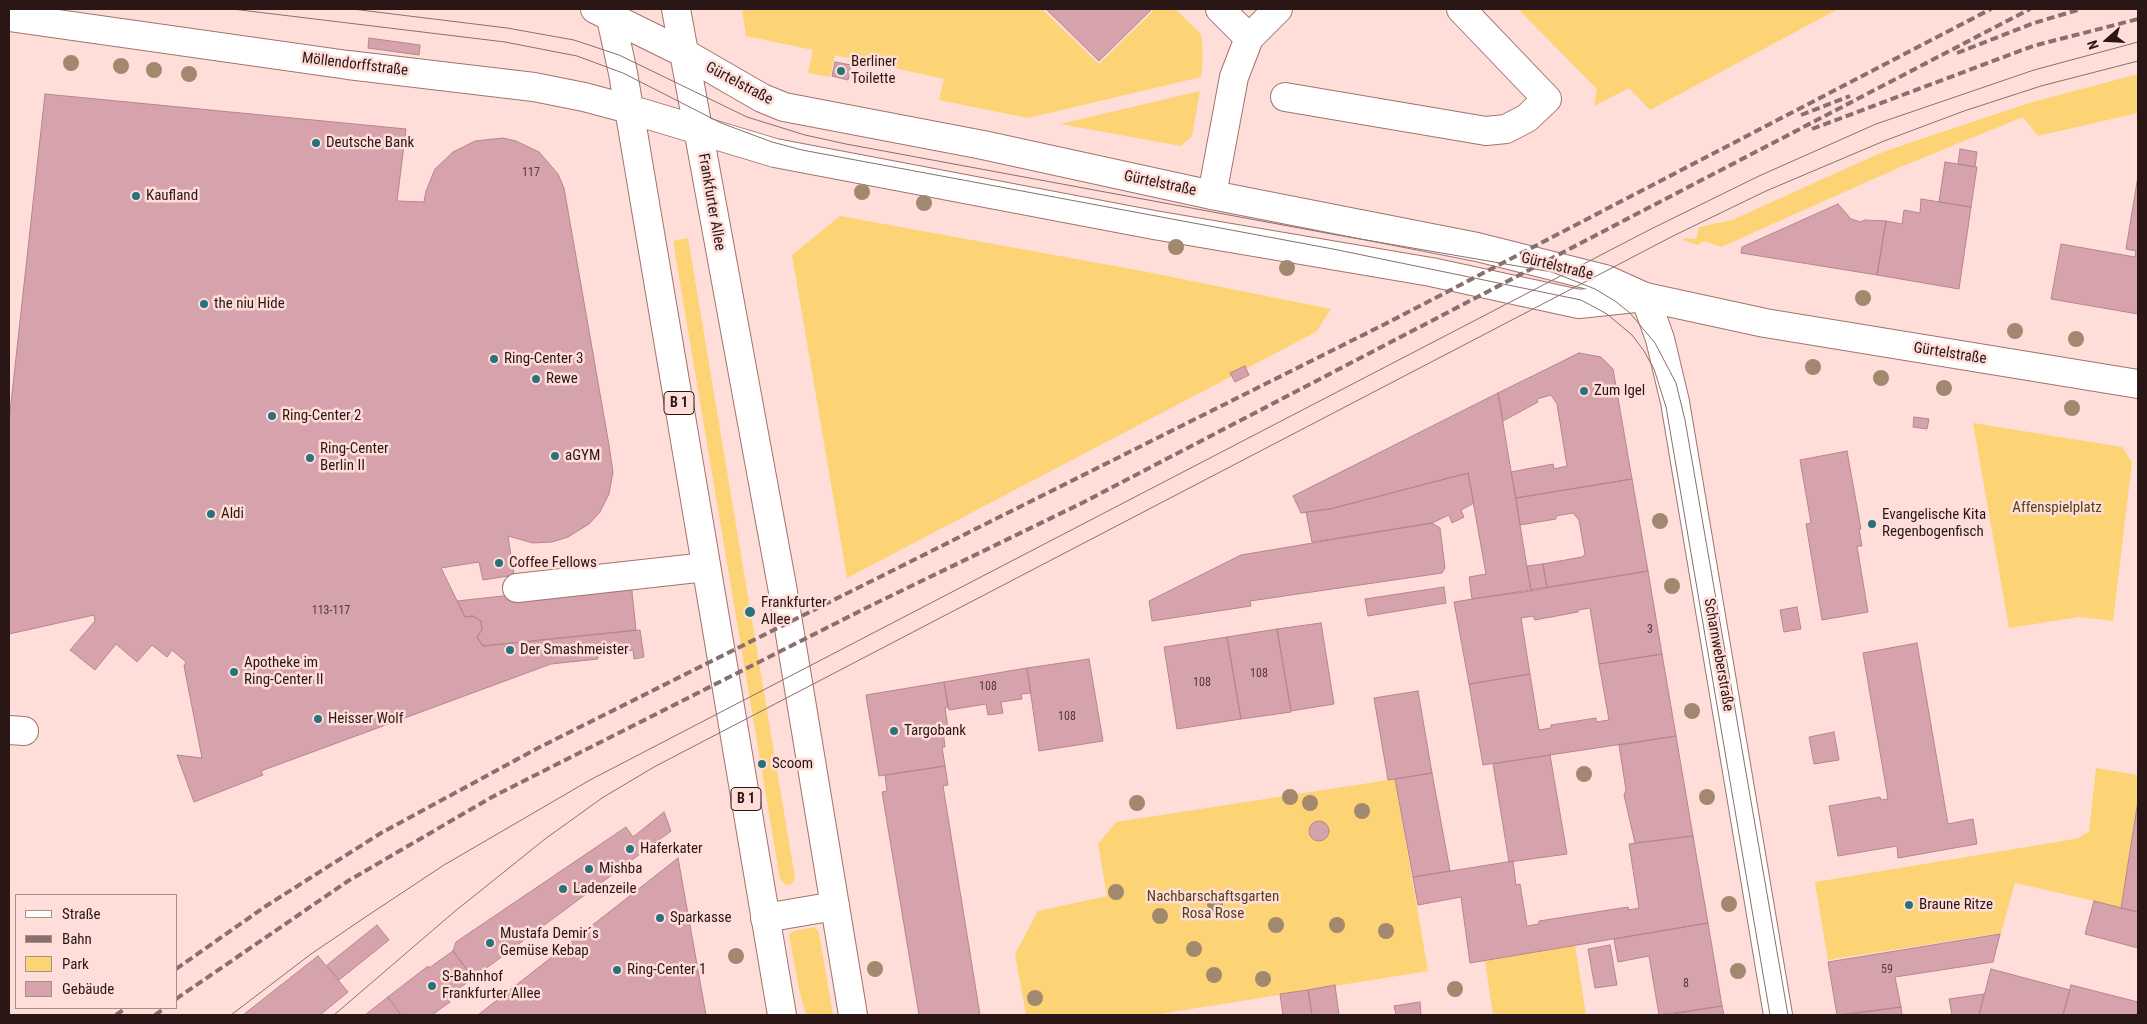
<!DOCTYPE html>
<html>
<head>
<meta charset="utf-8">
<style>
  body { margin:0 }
  #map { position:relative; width:2147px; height:1024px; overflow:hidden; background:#ffdeda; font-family:"Roboto Condensed",sans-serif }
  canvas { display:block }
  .frame { position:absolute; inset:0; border:10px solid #2a1715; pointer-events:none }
  .legend { position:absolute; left:15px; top:894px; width:162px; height:115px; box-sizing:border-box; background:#ffdeda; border:1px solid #aa8e8b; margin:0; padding:6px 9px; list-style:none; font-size:15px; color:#2a1715 }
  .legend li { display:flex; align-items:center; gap:10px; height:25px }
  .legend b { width:25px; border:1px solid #aa8e8b }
  .north { position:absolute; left:2082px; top:15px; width:50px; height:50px; -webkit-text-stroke:4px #ffdeda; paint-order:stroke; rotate:251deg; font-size:14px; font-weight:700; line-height:20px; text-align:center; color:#2a1715 }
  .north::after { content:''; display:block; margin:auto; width:18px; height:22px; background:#2a1715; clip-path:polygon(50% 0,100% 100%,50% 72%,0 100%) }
</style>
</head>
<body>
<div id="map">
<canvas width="2147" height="1024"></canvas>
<div class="frame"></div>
<ul class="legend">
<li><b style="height:6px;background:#fff"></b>Straße</li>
<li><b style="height:6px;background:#896f6d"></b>Bahn</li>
<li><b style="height:14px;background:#fcd375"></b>Park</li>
<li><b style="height:14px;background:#d6a3ad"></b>Gebäude</li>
</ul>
<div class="north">N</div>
</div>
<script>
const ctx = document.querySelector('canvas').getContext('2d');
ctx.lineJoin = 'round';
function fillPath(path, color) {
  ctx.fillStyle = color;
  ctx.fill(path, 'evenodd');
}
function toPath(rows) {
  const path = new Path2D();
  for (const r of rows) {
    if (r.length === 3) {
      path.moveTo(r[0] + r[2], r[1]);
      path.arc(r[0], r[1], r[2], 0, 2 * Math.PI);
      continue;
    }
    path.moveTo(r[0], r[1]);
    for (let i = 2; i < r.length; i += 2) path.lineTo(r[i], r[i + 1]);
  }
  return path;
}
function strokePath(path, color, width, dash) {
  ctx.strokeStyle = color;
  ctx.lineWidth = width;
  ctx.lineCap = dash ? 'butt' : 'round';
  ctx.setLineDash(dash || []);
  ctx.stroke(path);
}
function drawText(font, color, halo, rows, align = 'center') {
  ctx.font = font + ' "Roboto Condensed",sans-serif';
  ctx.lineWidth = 5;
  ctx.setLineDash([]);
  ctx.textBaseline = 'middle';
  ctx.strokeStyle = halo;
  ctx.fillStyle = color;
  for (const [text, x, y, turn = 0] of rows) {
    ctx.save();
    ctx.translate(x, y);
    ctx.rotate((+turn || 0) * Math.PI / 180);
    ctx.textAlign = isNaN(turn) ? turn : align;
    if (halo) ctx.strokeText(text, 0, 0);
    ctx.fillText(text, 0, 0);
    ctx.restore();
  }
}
fillPath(toPath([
  [742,9,1042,9,1099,64,1152,12,1152,9,1175,9,1201,34,1203,56,1201,77,1028,118,939,100,944,79,835,55,830,77,808,73,813,50,746,36],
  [1518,9,1838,9,1650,110,1629,88,1594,106,1597,89],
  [2138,74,2138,113,2038,136,2023,117,1898,168,1721,247,1704,241,1698,245,1682,240,1687,238,1696,239,1699,227,1732,220,1878,154,1909,143,2029,103],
  [1200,91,1192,136,1181,146,1060,124],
  [840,216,1142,271,1331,309,1316,332,847,578,792,255],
  [688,238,795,878,792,884,786,885,780,879,673,241],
  [1973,423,2122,447,2132,462,2113,621,2079,617,2009,628],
  [2096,768,2138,775,2138,801,2121,907,2015,883,2001,933,1828,960,1815,882,2075,839,2089,832],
  [1395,779,1428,971,1154,1015,1026,1015,1015,954,1038,911,1107,896,1098,844,1116,822],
  [815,927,819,933,833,1015,806,1015,799,989,789,935,793,931],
  [1575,945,1586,1015,1493,1015,1485,961]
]), '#fcd375');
const building = toPath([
  [1046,9,1150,9,1151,10,1099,61,1046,9],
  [369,38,420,45,419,55,368,48,369,38],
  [835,62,851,65,848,80,832,76,835,62],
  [45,94,406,129,397,201,424,202,426,191,435,169,453,152,475,141,503,138,516,141,539,152,558,174,564,188,609,445,613,472,609,494,600,512,589,524,568,537,552,542,533,543,508,536,514,575,483,580,479,562,441,568,465,617,473,616,481,621,482,630,477,637,483,646,640,630,644,657,634,659,633,650,598,655,598,659,551,664,261,771,263,775,194,802,177,755,202,758,184,666,186,662,172,650,167,657,152,645,137,662,116,644,95,670,70,650,95,621,94,615,9,634,9,421,45,94],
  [1960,149,1977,152,1975,167,1958,164,1960,149],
  [1945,162,1977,167,1971,207,1939,202,1945,162],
  [2138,176,2138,314,2051,299,2061,244,2135,257,2136,251,2126,249,2138,176],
  [1921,199,1971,207,1959,289,1877,275,1886,221,1902,224,1904,210,1920,213,1921,199],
  [1838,204,1851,219,1861,222,1864,220,1886,221,1877,275,1741,253,1742,247,1838,204],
  [1579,353,1601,357,1613,369,1632,479,1516,498,1511,472,1553,464,1554,469,1567,466,1557,404,1551,395,1537,399,1538,402,1503,421,1498,393,1579,353],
  [1245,366,1249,375,1235,382,1230,373,1245,366],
  [1498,393,1531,591,1472,599,1469,577,1486,574,1468,473,1330,509,1301,513,1293,496,1498,393],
  [1914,417,1929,419,1927,429,1913,427,1914,417],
  [1847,451,1861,529,1859,529,1862,546,1857,546,1868,612,1822,620,1806,524,1811,523,1800,460,1847,451],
  [1468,473,1474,503,1461,510,1464,517,1452,523,1449,515,1432,523,1312,542,1306,512,1330,509,1468,473],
  [1632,479,1648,571,1547,588,1543,564,1582,557,1585,554,1579,520,1573,513,1556,516,1556,519,1520,525,1516,498,1632,479],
  [1432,523,1440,528,1445,568,1442,573,1250,601,1251,606,1152,621,1149,601,1241,555,1432,523],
  [1543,564,1547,588,1531,591,1527,566,1543,564],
  [1648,571,1662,654,1599,664,1590,608,1578,610,1578,612,1535,620,1533,616,1521,618,1530,674,1469,684,1454,602,1648,571],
  [631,582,636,630,483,646,477,637,482,630,481,621,473,616,465,617,457,601,631,582],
  [1444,587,1446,603,1368,616,1365,599,1444,587],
  [1797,607,1801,629,1784,632,1780,610,1797,607],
  [1321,623,1334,704,1291,711,1277,629,1321,623],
  [1277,629,1291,712,1241,719,1227,637,1277,629],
  [1227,637,1241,719,1177,729,1164,647,1227,637],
  [1917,643,1948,824,1973,819,1977,844,1898,858,1897,846,1838,856,1829,806,1880,797,1881,800,1888,799,1863,653,1917,643],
  [1662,654,1676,736,1483,765,1469,684,1530,674,1539,730,1551,728,1551,725,1596,718,1596,722,1609,720,1599,664,1662,654],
  [1089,659,1103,741,1039,751,1027,668,1089,659],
  [1027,668,1031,693,1021,694,1022,699,1001,702,1003,713,988,715,986,704,949,710,944,682,1027,668],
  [944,682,948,707,945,708,948,727,939,728,943,730,945,747,942,747,945,766,879,776,866,695,944,682],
  [1418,691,1432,773,1388,780,1374,698,1418,691],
  [1834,732,1839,760,1814,764,1809,737,1834,732],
  [1676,736,1693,836,1635,843,1624,795,1626,790,1619,745,1676,736],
  [1550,755,1567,854,1509,862,1493,764,1550,755],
  [945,766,948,785,943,786,980,1015,919,1015,882,792,887,791,885,775,945,766],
  [1432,773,1450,871,1413,877,1395,779,1432,773],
  [2138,801,2138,912,2121,908,2138,801],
  [664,812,671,831,473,978,453,951,456,942,626,827,633,837,664,812],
  [1319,831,10],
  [1693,836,1708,923,1470,963,1461,897,1418,905,1413,877,1513,861,1516,885,1520,884,1527,926,1539,924,1539,921,1628,907,1629,910,1639,908,1629,844,1693,836],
  [678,858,706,1015,478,1015,678,858],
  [2094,901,2138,912,2138,948,2085,934,2094,901],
  [1708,923,1722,1006,1659,1015,1649,956,1618,962,1614,939,1708,923],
  [377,925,389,940,339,980,327,965,377,925],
  [2000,934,1993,962,1895,977,1901,1007,1837,1015,1828,962,2000,934],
  [1610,945,1617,985,1595,988,1588,949,1610,945],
  [453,951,473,978,452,994,453,997,449,1000,450,1002,432,1015,401,1015,388,997,428,966,429,968,453,951],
  [318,956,348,992,320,1015,243,1015,318,956],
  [1991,969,2070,990,2063,1015,1979,1015,1991,969],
  [1335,985,1339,1015,1312,1015,1308,990,1335,985],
  [2071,985,2138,1002,2138,1015,2063,1015,2071,985],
  [1308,990,1312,1015,1283,1015,1280,994,1308,990],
  [1984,994,1979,1015,1952,1015,1949,999,1984,994],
  [388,997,401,1015,365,1015,388,997],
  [1420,1002,1421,1015,1396,1015,1394,1006,1420,1002],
  [1722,1006,1724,1015,1668,1015,1722,1006],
  [1901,1007,1902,1015,1845,1015,1901,1007]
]);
fillPath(building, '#d6a3ad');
strokePath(building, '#b6858e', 1);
const minor = toPath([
  [1220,9,1249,38],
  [1285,97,1486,131,1506,129,1527,118,1547,99,1461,9],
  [1212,195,1234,77,1249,38,1278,9],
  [1645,297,1660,339,1675,402,1778,1015],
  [517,588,706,567],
  [9,730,24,731],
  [765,918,835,906]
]);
const major = toPath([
  [595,9,684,53,762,98,784,107,983,145,1212,195,1477,247,1605,279,1645,297,1765,323,2138,384],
  [609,9,623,73,782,1015],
  [676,9,782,586,853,1015],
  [9,17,348,65,534,87,584,97,629,109,775,153,1154,225,1431,272,1579,304,1645,297]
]);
strokePath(minor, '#a2736d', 30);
strokePath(major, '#a2736d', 30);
strokePath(minor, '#fff', 28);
strokePath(major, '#fff', 28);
strokePath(toPath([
  [232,9,505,42,577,56,623,73,721,123,772,142,802,150,1333,249,1581,300,1607,314,1632,335,1644,351,1654,369,1666,407,1770,1015],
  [352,9,507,28,574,40,619,55,747,117,805,135,846,144,1337,235,1552,272,1595,289,1615,301,1630,313,1655,343,1676,383,1685,420,1788,1015],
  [231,1015,311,954,364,918,444,865,590,780,1649,230,1759,176,1876,124,2034,70,2138,42],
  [334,1015,454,912,545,839,602,798,654,767,1675,235,1766,191,1884,141,1964,111,2041,86,2138,61]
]), '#896f6d', 1);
strokePath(toPath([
  [1957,53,2034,23,2081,9],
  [1801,115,1850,96],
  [1812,129,2033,46,2138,19],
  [176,969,266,906,381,833,538,748,1391,321,1991,9],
  [176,999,348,881,492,797,862,610,1082,503,2030,9],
  [116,1015,126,1008],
  [155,1015,165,1008]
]), '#896f6d', 4, [8, 4]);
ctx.fillStyle = '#a1886f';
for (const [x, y] of [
  [71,63],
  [121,66],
  [154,70],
  [189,74],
  [862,192],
  [924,203],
  [1176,247],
  [1287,268],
  [1863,298],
  [2015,331],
  [2076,339],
  [1813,367],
  [1881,378],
  [1944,388],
  [2072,408],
  [1660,521],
  [1672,586],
  [1692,711],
  [1584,774],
  [1290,797],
  [1707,797],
  [1137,803],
  [1310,803],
  [1362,811],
  [1116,892],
  [1215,904],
  [1729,904],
  [1160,916],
  [1276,925],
  [1337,925],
  [1386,931],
  [1194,949],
  [736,956],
  [875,969],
  [1738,971],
  [1214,975],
  [1263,979],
  [1455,989],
  [1035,998]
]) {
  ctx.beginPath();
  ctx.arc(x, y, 8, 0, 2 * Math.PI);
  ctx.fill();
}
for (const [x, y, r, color] of [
  [841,71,5,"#29727b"],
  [316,143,5,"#29727b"],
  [136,196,5,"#29727b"],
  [204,304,5,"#29727b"],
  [494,359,5,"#29727b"],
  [536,379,5,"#29727b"],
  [1584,391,5,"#29727b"],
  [272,416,5,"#29727b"],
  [555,456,5,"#29727b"],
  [310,458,5,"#29727b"],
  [211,514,5,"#29727b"],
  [1872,524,5,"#29727b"],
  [499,563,5,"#29727b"],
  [750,612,6,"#29727b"],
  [510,650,5,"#29727b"],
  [234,672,5,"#29727b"],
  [318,719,5,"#29727b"],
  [894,731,5,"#29727b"],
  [762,764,5,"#29727b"],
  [630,849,5,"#29727b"],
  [589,869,5,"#29727b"],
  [563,889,5,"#29727b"],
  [1909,905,5,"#29727b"],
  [660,918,5,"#29727b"],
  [490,943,5,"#29727b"],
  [617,970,5,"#29727b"],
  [432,986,5,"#29727b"]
]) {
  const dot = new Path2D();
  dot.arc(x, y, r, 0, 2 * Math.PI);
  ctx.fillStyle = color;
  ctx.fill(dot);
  strokePath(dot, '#ffdeda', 2);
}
drawText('12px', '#553a3b', null, [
  ["117",531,173],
  ["113-117",331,611],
  ["3",1650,630],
  ["108",1259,674],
  ["108",1202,683],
  ["108",988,687],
  ["108",1067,717],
  ["59",1887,970],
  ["8",1686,984]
]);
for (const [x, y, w] of [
  [679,403,30],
  [746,799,30]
]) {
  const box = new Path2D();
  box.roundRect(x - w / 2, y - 11.5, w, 23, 4);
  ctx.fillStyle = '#ffdeda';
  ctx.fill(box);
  strokePath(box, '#2a1715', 1);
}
drawText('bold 14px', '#2a1715', null, [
  ["B 1",679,403],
  ["B 1",746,799]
]);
drawText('15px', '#2a1715', '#ffdeda', [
  ["Berliner",851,62],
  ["Toilette",851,79],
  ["Deutsche Bank",326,143],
  ["Kaufland",146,196],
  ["the niu Hide",214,304],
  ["Ring-Center 3",504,359],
  ["Rewe",546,379],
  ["Zum Igel",1594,391],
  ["Ring-Center 2",282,416],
  ["Ring-Center",320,449],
  ["Berlin II",320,466],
  ["aGYM",565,456],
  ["Aldi",221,514],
  ["Evangelische Kita",1882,515],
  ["Regenbogenfisch",1882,532],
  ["Coffee Fellows",509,563],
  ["Frankfurter",761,603],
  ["Allee",761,620],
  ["Der Smashmeister",520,650],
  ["Apotheke im",244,663],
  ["Ring-Center II",244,680],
  ["Heisser Wolf",328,719],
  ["Targobank",904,731],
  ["Scoom",772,764],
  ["Haferkater",640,849],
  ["Mishba",599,869],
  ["Ladenzeile",573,889],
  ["Braune Ritze",1919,905],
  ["Sparkasse",670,918],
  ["Mustafa Demir´s",500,934],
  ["Gemüse Kebap",500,951],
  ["Ring-Center 1",627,970],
  ["S-Bahnhof",442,977],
  ["Frankfurter Allee",442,994]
], 'left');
drawText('15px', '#2a1715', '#ffdeda', [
  ["Möllendorffstraße",355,65,7],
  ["Gürtelstraße",739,84,28],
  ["Gürtelstraße",1160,184,12],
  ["Frankfurter Allee",711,202,80],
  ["Gürtelstraße",1557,267,14],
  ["Gürtelstraße",1950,354,9],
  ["Scharnweberstraße",1718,655,80]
]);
drawText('15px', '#544218', '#ffdeda', [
  ["Affenspielplatz",2057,508],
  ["Nachbarschaftsgarten",1213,897],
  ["Rosa Rose",1213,914]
]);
</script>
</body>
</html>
